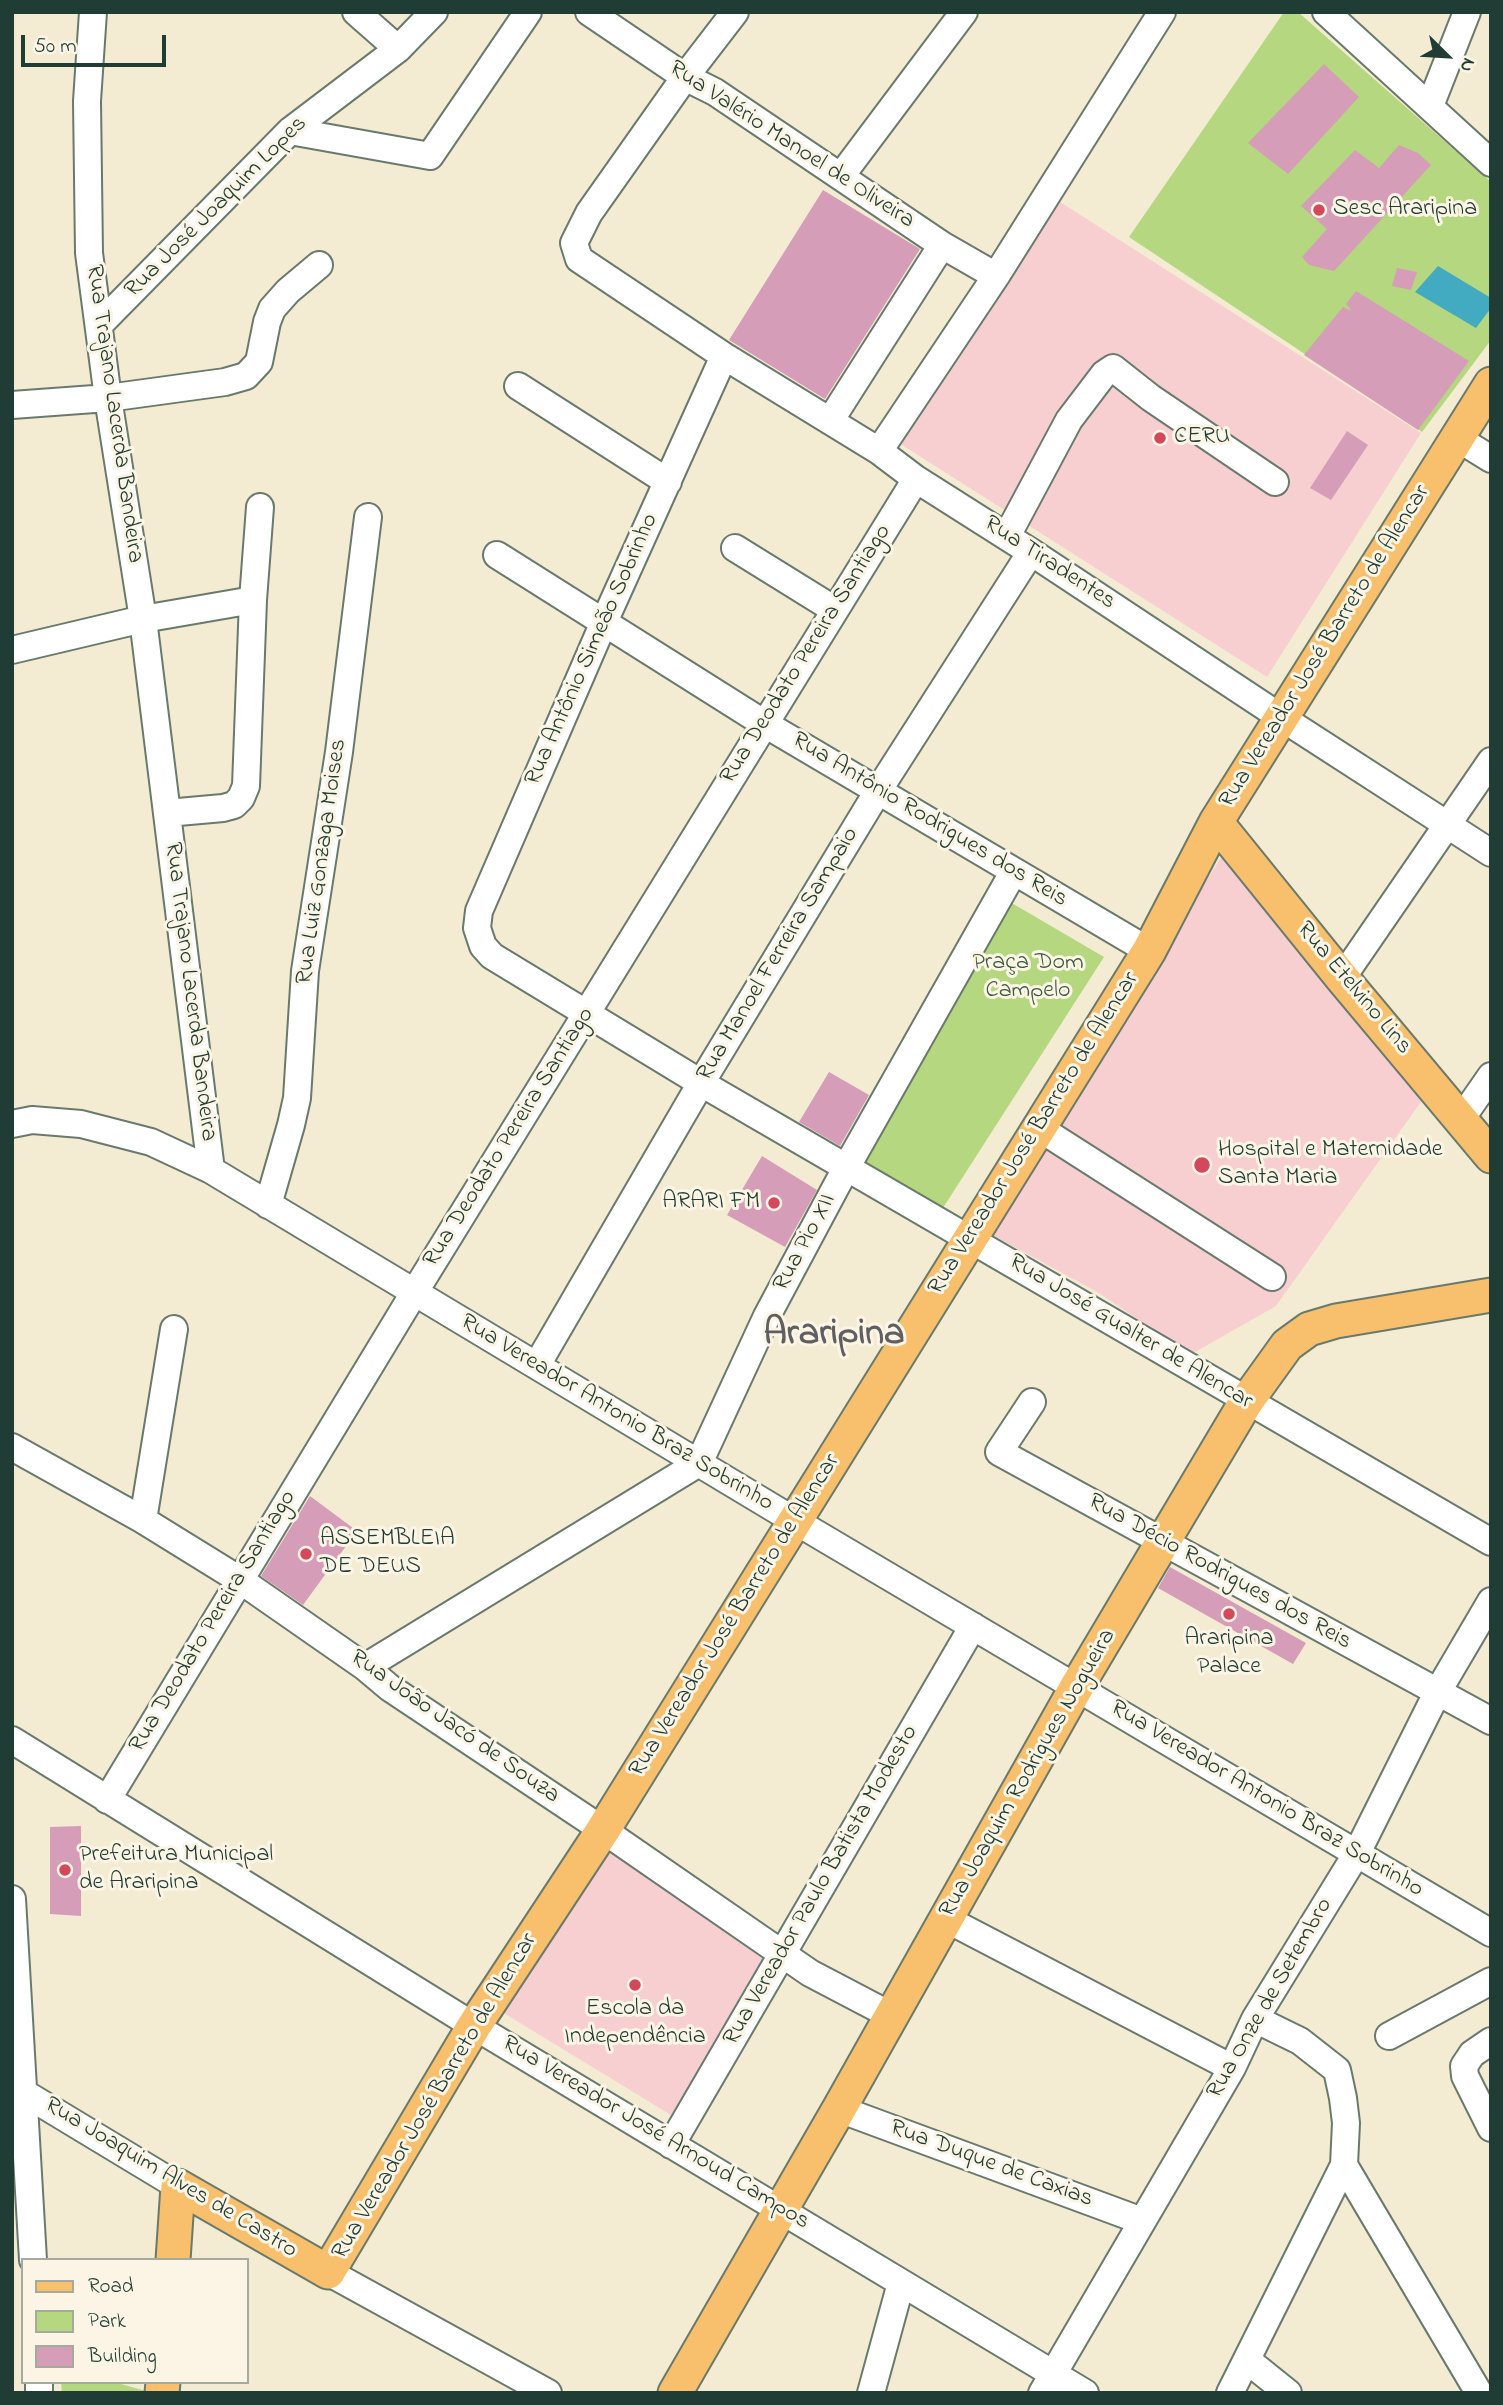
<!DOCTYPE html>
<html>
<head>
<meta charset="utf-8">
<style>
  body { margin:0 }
  #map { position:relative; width:1503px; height:2405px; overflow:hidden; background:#f3ecd3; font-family:"Indie Flower",sans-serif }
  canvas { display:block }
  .frame { position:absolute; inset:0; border:14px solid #1f3d34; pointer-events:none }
  .legend { position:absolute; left:21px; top:2258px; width:228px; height:126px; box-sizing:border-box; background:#fcf5e5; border:2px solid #a4ab9e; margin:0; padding:9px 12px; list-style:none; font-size:21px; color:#1f3d34 }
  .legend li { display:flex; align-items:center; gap:14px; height:35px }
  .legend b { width:35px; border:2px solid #a4ab9e }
  .north { position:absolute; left:1412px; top:21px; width:70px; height:70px; -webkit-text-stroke:5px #fcf5e5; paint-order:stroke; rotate:114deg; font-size:19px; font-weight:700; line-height:28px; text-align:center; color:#1f3d34 }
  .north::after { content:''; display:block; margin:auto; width:24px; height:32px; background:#1f3d34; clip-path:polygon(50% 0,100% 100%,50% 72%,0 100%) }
  .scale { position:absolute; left:21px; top:35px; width:145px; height:32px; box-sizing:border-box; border:4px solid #1f3d34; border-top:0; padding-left:9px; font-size:21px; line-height:24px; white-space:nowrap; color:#1f3d34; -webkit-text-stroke:5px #fcf5e5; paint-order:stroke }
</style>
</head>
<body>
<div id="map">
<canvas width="1503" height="2405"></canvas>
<div class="frame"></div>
<ul class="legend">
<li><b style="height:9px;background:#f8bf6c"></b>Road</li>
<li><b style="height:19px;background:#b5d77f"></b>Park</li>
<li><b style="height:19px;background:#d59db8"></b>Building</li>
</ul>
<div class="north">N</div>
<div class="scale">50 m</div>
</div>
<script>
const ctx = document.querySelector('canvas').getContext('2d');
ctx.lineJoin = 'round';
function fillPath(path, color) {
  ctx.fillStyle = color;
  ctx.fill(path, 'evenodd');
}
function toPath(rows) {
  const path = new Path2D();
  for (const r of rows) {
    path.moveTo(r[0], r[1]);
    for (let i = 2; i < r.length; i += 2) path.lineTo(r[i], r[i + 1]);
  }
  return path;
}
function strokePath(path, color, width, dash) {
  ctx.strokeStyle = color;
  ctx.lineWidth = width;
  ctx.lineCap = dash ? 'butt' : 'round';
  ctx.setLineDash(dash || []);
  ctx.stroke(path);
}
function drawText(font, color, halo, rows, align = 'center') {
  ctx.font = font + ' "Indie Flower",sans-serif';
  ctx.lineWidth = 6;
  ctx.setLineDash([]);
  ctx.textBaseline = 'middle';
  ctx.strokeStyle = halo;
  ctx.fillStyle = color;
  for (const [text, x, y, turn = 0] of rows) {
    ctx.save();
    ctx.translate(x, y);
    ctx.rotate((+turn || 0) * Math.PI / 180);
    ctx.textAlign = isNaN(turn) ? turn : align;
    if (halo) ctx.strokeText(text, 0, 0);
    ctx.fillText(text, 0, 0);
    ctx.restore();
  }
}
fillPath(toPath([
  [1054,198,1421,433,1267,677,899,443],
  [1225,851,1423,1099,1276,1306,1190,1355,1099,1293,987,1232],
  [607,1847,766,1958,671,2115,502,2012]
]), '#f7cfd0');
fillPath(toPath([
  [1284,12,1298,12,1491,182,1491,340,1422,432,1129,237],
  [1010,902,1104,957,941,1211,862,1164],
  [61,2382,114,2382,153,2393,62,2393]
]), '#b5d77f');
fillPath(toPath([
  [1438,266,1491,298,1491,308,1476,328,1415,292]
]), '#42abc2');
fillPath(toPath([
  [1324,64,1359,97,1288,174,1248,143],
  [1399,145,1418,153,1431,165,1334,271,1309,265,1302,257,1327,229,1301,206,1355,150,1379,168],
  [823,190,920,249,825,399,729,340],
  [1397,268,1417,272,1411,290,1392,286],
  [1356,291,1469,361,1418,430,1304,355,1343,307,1352,311,1346,304],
  [1347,431,1368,445,1331,500,1310,488],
  [829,1072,869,1095,840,1146,799,1122],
  [762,1156,817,1190,785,1247,727,1215],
  [310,1496,357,1531,303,1605,261,1576],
  [1170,1567,1306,1643,1293,1664,1158,1588],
  [81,1826,81,1916,50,1914,50,1827]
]), '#d59db8');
const minor = toPath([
  [93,12,87,101,89,253,108,398,143,619,211,1170],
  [356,12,398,49],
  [589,12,685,77,715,92,942,245,996,276],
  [735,12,685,77,589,213,574,243,579,259,724,356,879,451,916,479,1031,552,1282,718,1491,853],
  [1326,12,1491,163],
  [1430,106,1467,12],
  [290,131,430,156,528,12],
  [841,176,964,12],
  [99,325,290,131,398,49,434,12],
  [724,356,604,622,479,911,477,928,483,946,492,956,701,1083,1491,1542],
  [518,386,668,482],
  [12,405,108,398,225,382,246,376,259,362,267,322,272,309,288,291,319,265],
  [830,421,942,245],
  [1457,438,1491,459],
  [879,451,996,276,1162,12],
  [1007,536,1069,420,1104,374,1113,368,1151,398,1275,482],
  [735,548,835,610],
  [497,555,765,724,1149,951],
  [12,650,143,619,253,600],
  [167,813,223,808,234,805,241,798,246,786,253,600,260,507],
  [1342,978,1491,761],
  [1461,1119,1491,1076],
  [12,1124,32,1120,81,1124,151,1142,211,1170,795,1521,1491,1933],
  [1039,1128,1272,1277],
  [268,1205,291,1125,297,1098,305,971,339,752,368,517],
  [537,1365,701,1083,878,791,1031,552],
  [1032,1402,999,1452,1491,1721],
  [12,1447,143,1520,240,1580,365,1667,390,1688,603,1830,810,1973,892,2016],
  [143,1520,174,1329],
  [365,1667,699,1463,767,1316,846,1168,1014,871],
  [12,1740,474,2026,1085,2393],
  [107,1800,414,1293,916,479],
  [12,1899,33,2260],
  [946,1919,1232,2068],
  [1389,2036,1491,1981],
  [1491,2041,1472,2054,1464,2066,1465,2076,1491,2128],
  [12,2091,24,2093,178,2186],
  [839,2109,1142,2221],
  [671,2145,973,1626],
  [1344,2165,1479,2393],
  [328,2272,548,2393],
  [1247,2360,1288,2393],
  [39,2382,39,2393],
  [871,2393,901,2283],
  [1042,2393,1232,2068,1255,2019,1357,1853,1437,1693,1491,1601],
  [1230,2393,1344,2165,1346,2123,1343,2098,1337,2070,1300,2041,1255,2019]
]);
const major = toPath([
  [1216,822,1342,978,1491,1156],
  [173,2260,178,2186,328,2272,474,2026,603,1830,1149,951,1216,822,1491,384],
  [162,2393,163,2382],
  [675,2393,839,2109,1076,1688,1246,1402,1287,1345,1309,1329,1336,1321,1491,1295]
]);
strokePath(minor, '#697a6c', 30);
strokePath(major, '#697a6c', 37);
strokePath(minor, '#fff', 26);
strokePath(major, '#f8bf6c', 33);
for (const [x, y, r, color] of [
  [1319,210,7,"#d1495b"],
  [1160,438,7,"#d1495b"],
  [1202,1165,9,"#d1495b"],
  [774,1203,7,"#d1495b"],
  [306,1554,7,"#d1495b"],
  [1229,1614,7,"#d1495b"],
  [65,1870,7,"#d1495b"],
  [635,1985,7,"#d1495b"]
]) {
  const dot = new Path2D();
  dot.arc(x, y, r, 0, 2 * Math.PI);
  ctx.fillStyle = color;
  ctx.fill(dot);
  strokePath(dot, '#fcf5e5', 2.5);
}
drawText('24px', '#1f3d34', '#fcf5e5', [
  ["Rua Valério Manoel de Oliveira",791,146,33],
  ["Rua José Joaquim Lopes",217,208,-45],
  ["Rua Trajano Lacerda Bandeira",113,414,82],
  ["Rua Tiradentes",1049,564,33],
  ["Rua Vereador José Barreto de Alencar",1326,647,-58],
  ["Rua Antônio Simeão Sobrinho",593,650,-66],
  ["Rua Deodato Pereira Santiago",807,655,-58],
  ["Rua Antônio Rodrigues dos Reis",929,821,31],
  ["Rua Luiz Gonzaga Moises",323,862,-82],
  ["Rua Manoel Ferreira Sampaio",779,955,-59],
  ["Rua Etelvino Lins",1353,989,50],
  ["Rua Trajano Lacerda Bandeira",189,992,83],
  ["Rua Vereador José Barreto de Alencar",1035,1134,-58],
  ["Rua Deodato Pereira Santiago",510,1138,-58],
  ["Rua Pio XII",806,1243,-62],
  ["Rua José Gualter de Alencar",1130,1333,31],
  ["Rua Vereador Antonio Braz Sobrinho",616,1414,31],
  ["Rua Décio Rodrigues dos Reis",1219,1573,29],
  ["Rua Vereador José Barreto de Alencar",736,1616,-58],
  ["Rua Deodato Pereira Santiago",214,1622,-59],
  ["Rua João Jacó de Souza",454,1728,35],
  ["Rua Joaquim Rodrigues Nogueira",1029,1774,-60],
  ["Rua Vereador Antonio Braz Sobrinho",1266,1800,31],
  ["Rua Vereador Paulo Batista Modesto",822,1886,-60],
  ["Rua Onze de Setembro",1271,1999,-60],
  ["Rua Vereador José Barreto de Alencar",436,2097,-59],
  ["Rua Vereador José Arnoud Campos",655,2134,31],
  ["Rua Duque de Caxias",991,2165,20],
  ["Rua Joaquim Alves de Castro",170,2179,31]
]);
drawText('24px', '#1f3d34', '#fcf5e5', [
  ["Sesc Araripina",1333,210],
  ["CERU",1174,438],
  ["Hospital e Maternidade",1218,1151],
  ["Santa Maria",1218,1179],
  ["ARARI FM",760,1203,"right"],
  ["ASSEMBLEIA",320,1540],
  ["DE DEUS",320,1568],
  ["Araripina",1229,1640,"center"],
  ["Palace",1229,1668,"center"],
  ["Prefeitura Municipal",79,1856],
  ["de Araripina",79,1884],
  ["Escola da",635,2010,"center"],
  ["Independência",635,2038,"center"]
], 'left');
drawText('24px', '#3d5c43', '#fcf5e5', [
  ["Praça Dom",1028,964],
  ["Campelo",1028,992]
]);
drawText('bold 38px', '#5f5f62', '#fcf5e5', [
  ["Araripina",834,1337]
]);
</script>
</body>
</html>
